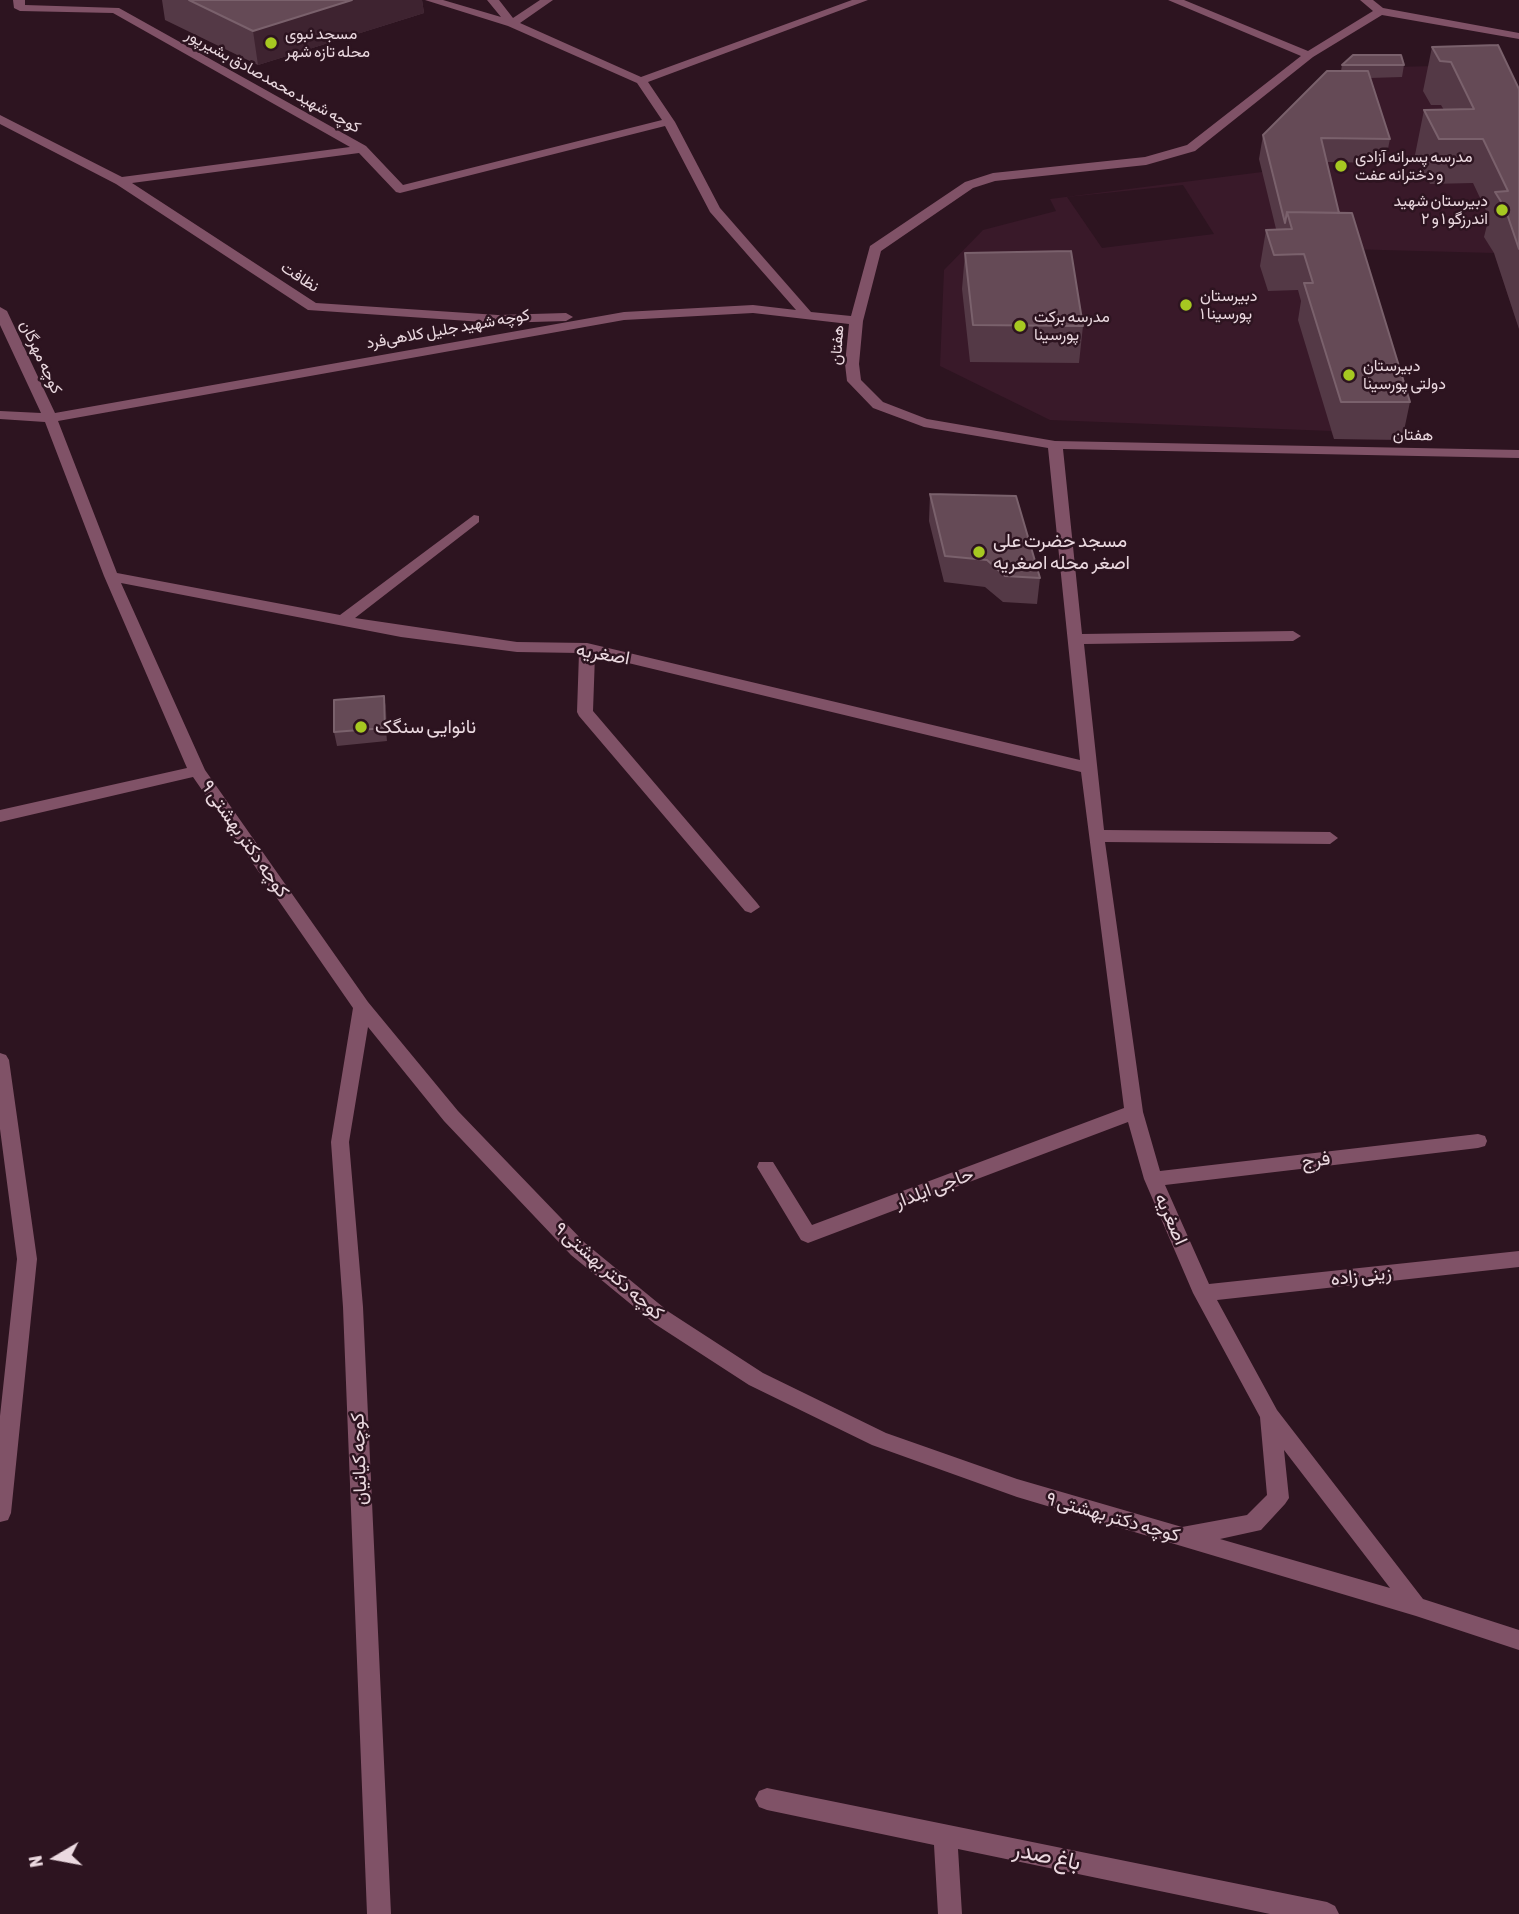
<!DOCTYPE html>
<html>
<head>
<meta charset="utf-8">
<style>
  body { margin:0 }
  #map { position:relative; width:1519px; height:1914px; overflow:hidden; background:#2d1420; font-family:"Asap Condensed",sans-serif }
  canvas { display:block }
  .north { position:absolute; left:21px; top:1823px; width:70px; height:70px; -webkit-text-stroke:5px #2d1420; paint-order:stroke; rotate:260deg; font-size:19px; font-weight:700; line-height:28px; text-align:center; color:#ebd9e0 }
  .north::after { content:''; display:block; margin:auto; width:24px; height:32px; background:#ebd9e0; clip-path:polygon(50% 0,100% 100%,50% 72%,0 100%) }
</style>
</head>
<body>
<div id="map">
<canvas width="1519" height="1914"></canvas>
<div class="north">N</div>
</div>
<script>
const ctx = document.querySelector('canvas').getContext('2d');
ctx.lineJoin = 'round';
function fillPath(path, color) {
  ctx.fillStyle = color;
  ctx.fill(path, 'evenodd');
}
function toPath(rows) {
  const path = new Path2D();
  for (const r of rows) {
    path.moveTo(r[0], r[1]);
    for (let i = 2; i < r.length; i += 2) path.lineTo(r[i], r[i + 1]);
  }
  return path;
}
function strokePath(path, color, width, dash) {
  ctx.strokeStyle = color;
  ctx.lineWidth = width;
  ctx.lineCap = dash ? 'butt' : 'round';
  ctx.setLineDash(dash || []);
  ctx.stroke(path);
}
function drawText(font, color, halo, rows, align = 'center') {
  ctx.font = font + ' "Asap Condensed",Vazirmatn,sans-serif';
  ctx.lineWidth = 5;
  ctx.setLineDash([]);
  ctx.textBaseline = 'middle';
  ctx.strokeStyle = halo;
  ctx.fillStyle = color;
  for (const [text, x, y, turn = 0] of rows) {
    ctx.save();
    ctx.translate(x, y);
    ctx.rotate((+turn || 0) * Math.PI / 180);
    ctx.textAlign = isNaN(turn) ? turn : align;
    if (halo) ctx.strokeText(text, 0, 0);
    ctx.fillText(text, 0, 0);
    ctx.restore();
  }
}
fillPath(toPath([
  [1435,66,1519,155,1519,329,1494,253,1346,249,1402,440,1334,439,1331,431,1050,420,940,366,944,270,983,230,1056,211,1050,199,1262,172,1350,68],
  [1183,185,1214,234,1102,248,1067,197]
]), '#391929');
fillPath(toPath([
  [13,0,25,0,25,5,119,8,366,146,403,185,662,120,637,83,508,26,425,0,443,0,501,17,487,0,499,0,513,18,540,0,553,0,520,23,641,77,852,0,868,0,648,82,675,122,720,208,811,312,851,316,870,246,965,182,993,173,1145,157,1187,145,1301,56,1168,0,1184,0,1308,51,1373,11,1360,0,1373,0,1383,8,1519,33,1519,39,1382,15,1313,57,1195,151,1146,165,995,181,973,188,881,251,863,321,859,364,861,380,883,402,927,419,1055,441,1519,450,1519,458,1063,449,1082,634,1293,631,1301,636,1293,641,1084,644,1104,830,1330,832,1338,838,1330,844,1105,842,1143,1112,1160,1171,1478,1134,1485,1136,1487,1141,1485,1146,1478,1148,1165,1185,1209,1284,1519,1251,1519,1267,1217,1300,1277,1410,1423,1599,1519,1630,1519,1650,1416,1616,1017,1497,872,1445,749,1385,655,1324,571,1255,444,1121,368,1027,349,1142,363,1307,391,1914,367,1914,343,1307,331,1142,353,1008,193,777,0,822,0,810,187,768,104,576,45,422,0,419,0,411,41,413,0,325,0,307,7,311,55,413,624,312,753,305,796,310,710,212,665,126,400,193,396,192,359,153,132,183,316,303,498,315,566,313,573,317,566,321,498,323,308,310,116,184,0,124,0,115,122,177,350,147,113,13,20,11,14,8,13,0],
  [753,313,849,324,845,364,847,381,873,408,924,427,1048,448,1080,760,587,643,517,642,355,618,479,522,479,516,474,515,340,615,117,573,58,421,624,320,753,313],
  [121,583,401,637,517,652,579,653,577,712,579,716,745,911,751,913,760,907,757,903,593,711,595,655,1081,772,1124,1108,812,1225,773,1162,759,1162,757,1167,801,1240,808,1243,1128,1122,1144,1179,1193,1293,1260,1417,1267,1495,1247,1515,1182,1527,1017,1479,886,1433,763,1373,669,1312,585,1243,458,1111,368,1002,205,770,121,583],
  [1284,1450,1390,1588,1220,1539,1261,1530,1285,1504,1289,1498,1284,1450],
  [0,1053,6,1055,9,1060,37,1259,11,1513,8,1520,0,1522,0,1416,17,1259,0,1129,0,1053],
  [767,1788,1327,1902,1335,1906,1339,1914,1270,1914,958,1849,962,1914,938,1914,934,1845,767,1810,759,1807,755,1799,759,1791,767,1788]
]), '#805267');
fillPath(toPath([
  [162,0,422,0,424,13,258,65,165,20],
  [1432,47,1519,89,1519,329,1494,253,1484,237,1489,217,1473,183,1430,184,1415,155,1424,110,1444,110,1441,105,1431,105,1423,91],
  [1342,65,1404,65,1402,77,1370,78,1390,139,1385,163,1327,162,1339,213,1410,402,1402,440,1334,439,1298,320,1301,301,1298,290,1268,291,1260,266,1266,230,1276,229,1259,159,1263,135,1341,71],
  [965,253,1083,326,1079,363,970,362,962,289],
  [930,494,1040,578,1037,604,1003,602,985,587,944,582,929,521],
  [384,696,386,709,387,741,337,746,334,732]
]), '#543946');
fillPath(toPath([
  [352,0,422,0,424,13,258,65,253,31],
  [384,696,386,709,387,741,385,728]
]), '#3e2330');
const building = toPath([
  [189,0,352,0,253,31,189,0],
  [1498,45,1519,89,1519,249,1505,208,1495,192,1508,191,1483,139,1439,139,1424,110,1474,109,1451,62,1440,61,1432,47,1498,45],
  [1353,55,1401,55,1404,65,1342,65,1353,55],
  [1327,71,1368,71,1390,139,1321,138,1339,213,1287,212,1285,223,1263,135,1327,71],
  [1287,212,1352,213,1410,402,1341,402,1304,283,1313,283,1304,254,1274,255,1266,230,1292,229,1287,212],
  [1071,251,1083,326,973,325,965,253,1071,251],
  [930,494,1016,496,1040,578,1005,576,987,560,945,556,930,494],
  [384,696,385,728,334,732,334,700,384,696]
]);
fillPath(building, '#654a56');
strokePath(building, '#7a616c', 2);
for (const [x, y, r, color] of [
  [271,43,7,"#a6c821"],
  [1341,166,7,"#a6c821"],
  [1502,210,7,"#a6c821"],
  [1186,305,7,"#a6c821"],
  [1020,326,7,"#a6c821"],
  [1349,375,7,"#a6c821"],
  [979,552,7,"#a6c821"],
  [361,727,7,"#a6c821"]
]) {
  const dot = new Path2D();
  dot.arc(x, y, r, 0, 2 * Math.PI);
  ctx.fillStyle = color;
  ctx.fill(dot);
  strokePath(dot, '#2d1420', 2.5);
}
drawText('16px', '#ebd9e0', '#2d1420', [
  ["مسجد نبوی",285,34],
  ["محله تازه شهر",285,52],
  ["مدرسه پسرانه آزادی",1355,157],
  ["و دخترانه عفت",1355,175],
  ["دبیرستان شهید",1488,201,"right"],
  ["اندرزگو ۱ و ۲",1488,219,"right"],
  ["دبیرستان",1200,296],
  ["پورسینا ۱",1200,314],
  ["مدرسه برکت",1034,317],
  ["پورسینا",1034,335],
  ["دبیرستان",1363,366],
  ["دولتی پورسینا",1363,384]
], 'left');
drawText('16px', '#ebd9e0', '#2d1420', [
  ["کوچه شهید محمدصادق بشیرپور",273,81,29],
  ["نظافت",300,277,33],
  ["کوچه شهید جلیل کلاهی‌فرد",448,329,-10],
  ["هفتان",837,345,-86],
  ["کوچه مهرگان",41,357,65],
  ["هفتان",1413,435,1]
]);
drawText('19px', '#ebd9e0', '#2d1420', [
  ["مسجد حضرت علی",993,541],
  ["اصغر محله اصغریه",993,563],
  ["نانوایی سنگک",375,727]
], 'left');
drawText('19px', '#ebd9e0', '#2d1420', [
  ["اصغریه",603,654,10],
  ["کوچه دکتر بهشتی ۹",245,839,55],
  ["فرج",1316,1160,-7],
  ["حاجی ایلدار",934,1188,-21],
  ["اصغریه",1171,1219,66],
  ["کوچه دکتر بهشتی ۹",609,1271,41],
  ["زینی زاده",1361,1276,-6],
  ["کوچه کیانیان",359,1459,-92],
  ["کوچه دکتر بهشتی ۹",1113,1517,16]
]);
drawText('23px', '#ebd9e0', '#2d1420', [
  ["باغ صدر",1047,1856,12]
]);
</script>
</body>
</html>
